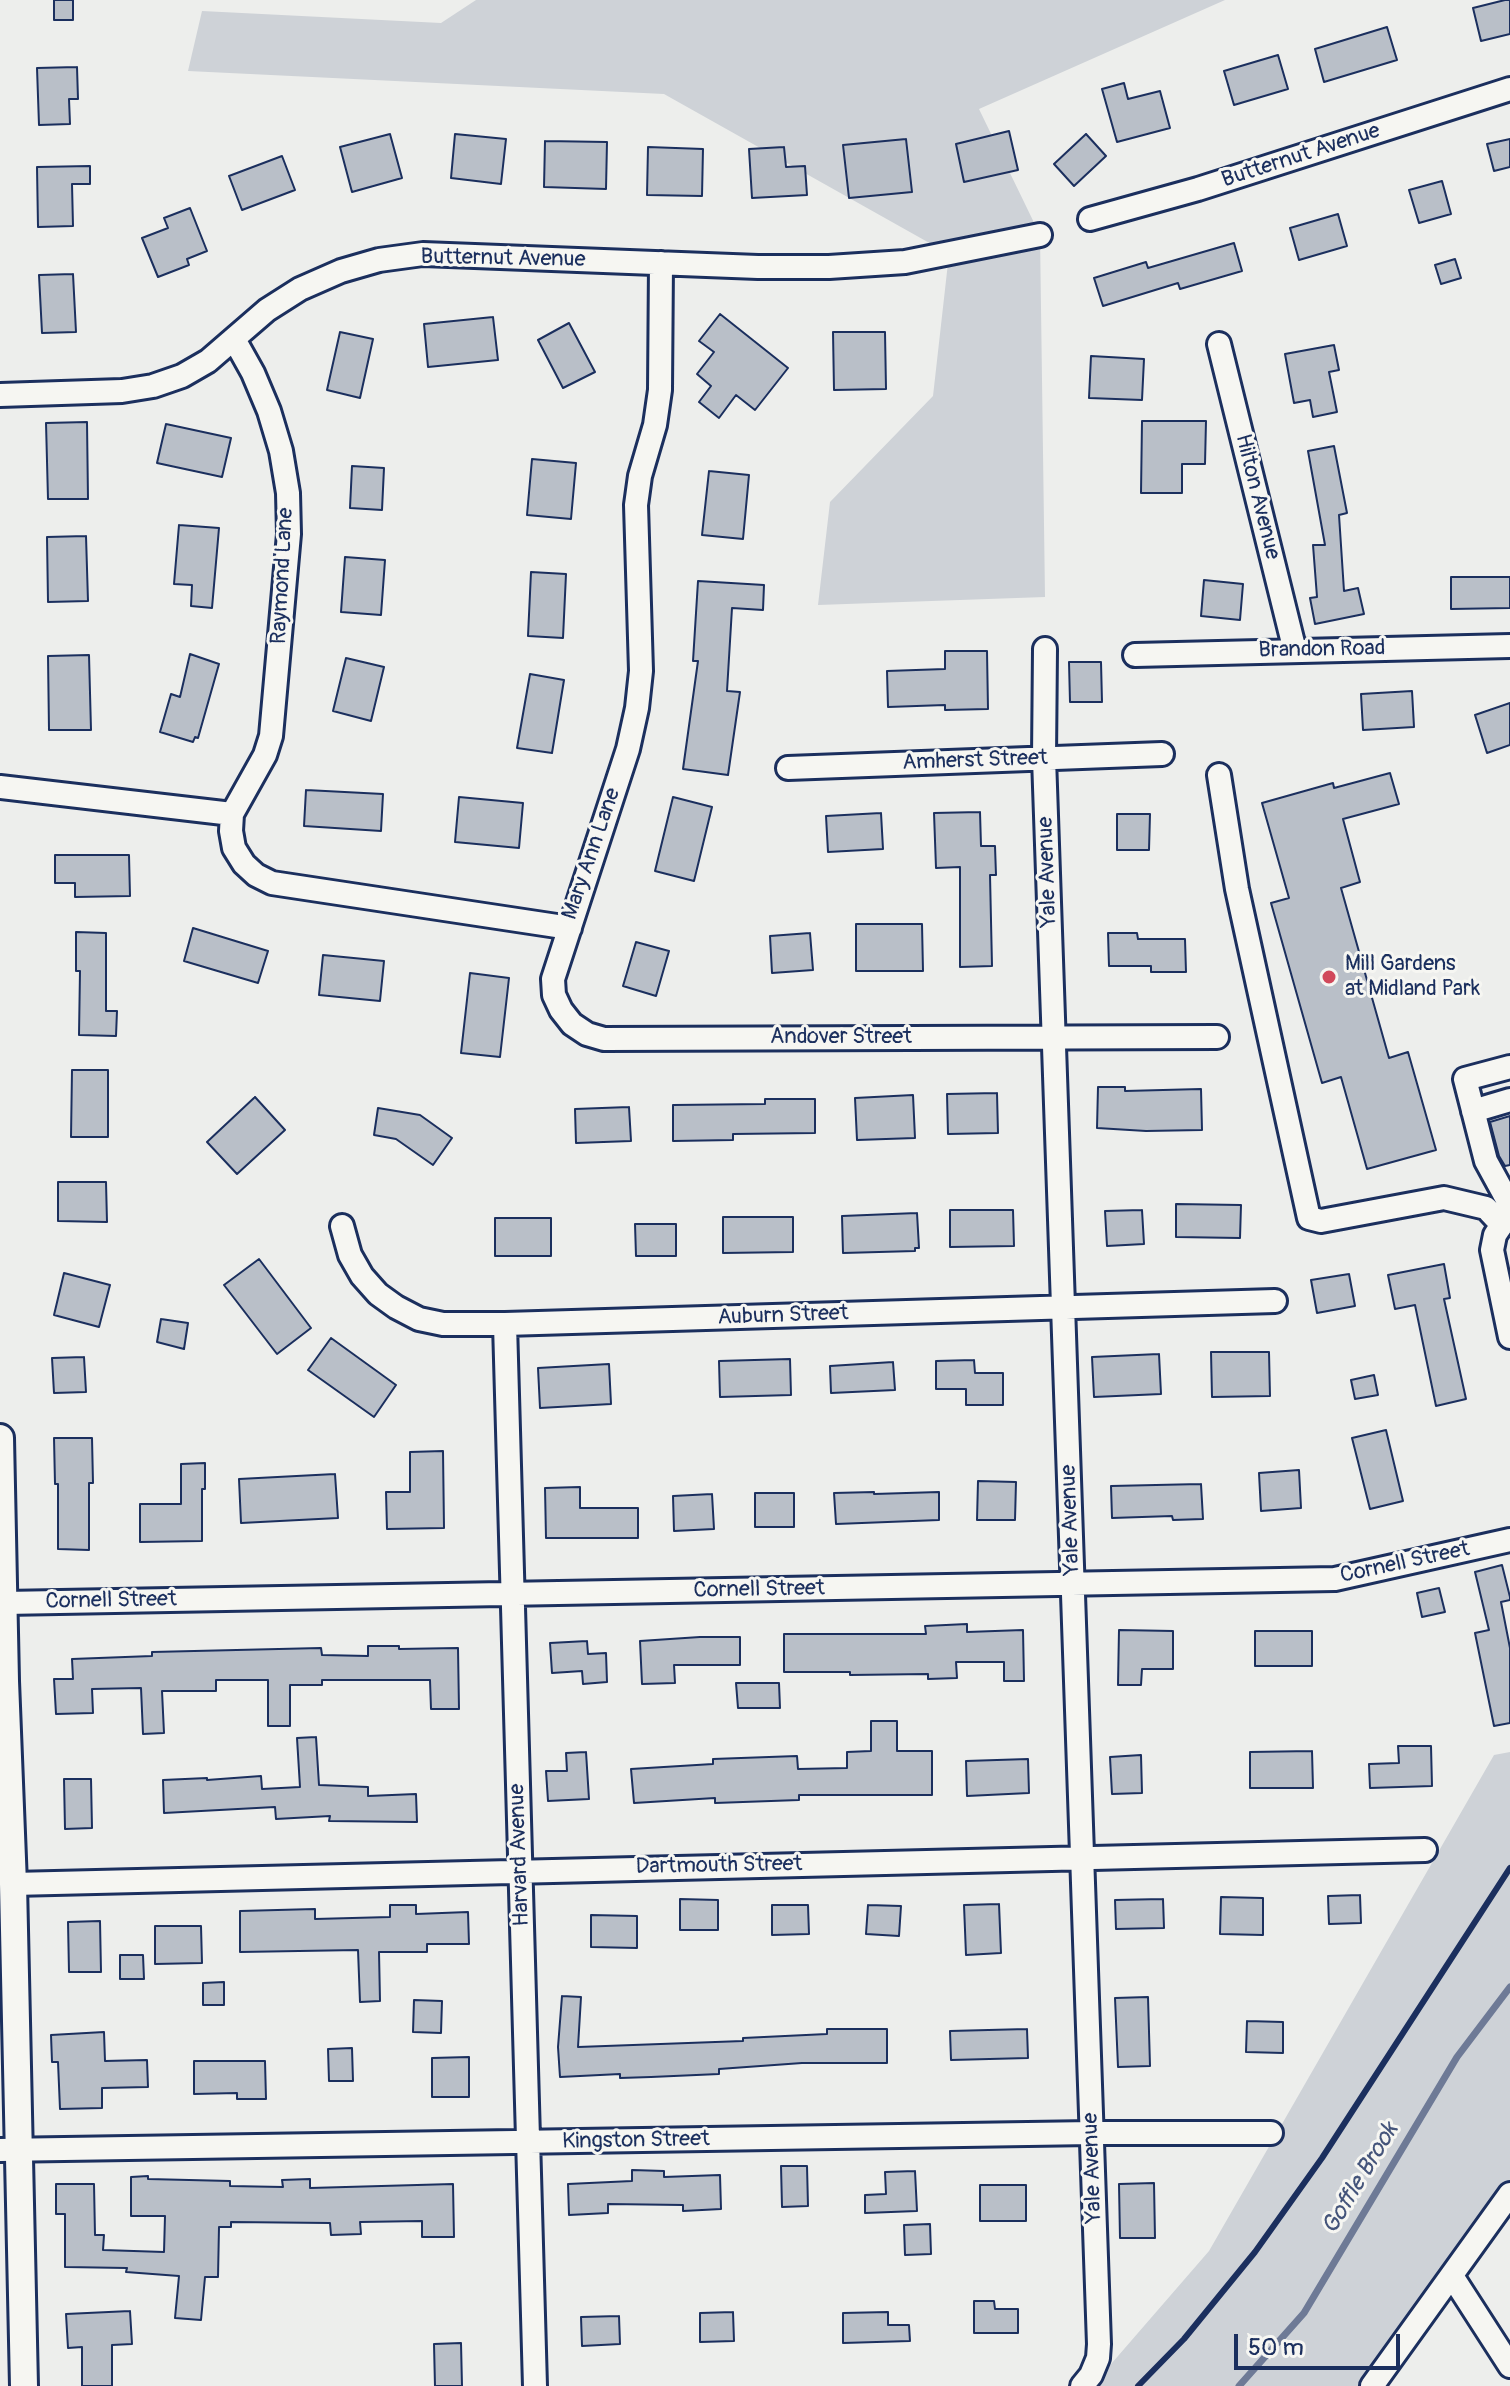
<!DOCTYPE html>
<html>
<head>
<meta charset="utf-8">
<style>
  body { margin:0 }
  #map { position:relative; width:1510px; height:2386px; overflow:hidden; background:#edeeec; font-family:Pangolin,sans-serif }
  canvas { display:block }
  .scale { position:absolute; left:1234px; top:2334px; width:166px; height:36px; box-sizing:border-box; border:4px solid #1b2f5e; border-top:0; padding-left:10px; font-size:24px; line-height:28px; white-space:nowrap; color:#1b2f5e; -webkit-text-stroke:6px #f6f6f2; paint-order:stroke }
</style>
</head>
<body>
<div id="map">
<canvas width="1510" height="2386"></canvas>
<div class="scale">50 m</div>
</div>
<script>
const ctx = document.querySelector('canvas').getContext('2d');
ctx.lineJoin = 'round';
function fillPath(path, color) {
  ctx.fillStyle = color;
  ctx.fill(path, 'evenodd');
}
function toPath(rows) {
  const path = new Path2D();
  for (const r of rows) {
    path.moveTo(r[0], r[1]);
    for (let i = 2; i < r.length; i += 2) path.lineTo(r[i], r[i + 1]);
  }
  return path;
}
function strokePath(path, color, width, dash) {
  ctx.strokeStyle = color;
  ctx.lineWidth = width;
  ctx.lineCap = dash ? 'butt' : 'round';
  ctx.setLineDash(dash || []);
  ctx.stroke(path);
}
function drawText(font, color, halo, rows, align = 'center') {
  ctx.font = font + ' Pangolin,sans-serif';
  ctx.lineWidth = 6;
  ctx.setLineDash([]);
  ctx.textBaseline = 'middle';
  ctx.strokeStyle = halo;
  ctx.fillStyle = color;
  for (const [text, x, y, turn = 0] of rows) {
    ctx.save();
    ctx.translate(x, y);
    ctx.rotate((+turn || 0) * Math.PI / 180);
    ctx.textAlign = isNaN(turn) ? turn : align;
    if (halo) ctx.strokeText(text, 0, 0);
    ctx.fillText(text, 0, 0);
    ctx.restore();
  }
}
fillPath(toPath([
  [476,0,1225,0,979,109,1040,235,1045,597,818,605,830,502,933,396,949,254,664,94,188,71,202,11,441,23],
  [1510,1752,1510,2180,1360,2386,1092,2386,1209,2251,1494,1755]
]), '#ced2d7');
strokePath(toPath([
  [1239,2386,1304,2313,1457,2057,1510,1987]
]), '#6e7a96', 7);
const building = toPath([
  [54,0,73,0,73,20,54,20,54,0],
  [1505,0,1510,0,1510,34,1481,41,1473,8,1505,0],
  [1387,27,1397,60,1324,82,1315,49,1387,27],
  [1278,55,1288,89,1234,105,1224,71,1278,55],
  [77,67,78,99,69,99,70,124,39,125,37,68,77,67],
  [1124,83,1128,99,1160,91,1170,128,1117,142,1102,89,1124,83],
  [1009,131,1018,170,964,182,956,144,1009,131],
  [390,134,402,178,352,192,340,147,390,134],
  [455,134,506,139,501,184,451,178,455,134],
  [1086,134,1106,156,1074,186,1054,164,1086,134],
  [906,139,912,192,849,198,843,145,906,139],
  [1510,139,1510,167,1494,171,1487,144,1510,139],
  [545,141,607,142,606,189,544,187,545,141],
  [648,147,703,149,702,196,647,195,648,147],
  [784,147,786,167,805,166,807,195,752,198,749,149,784,147],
  [282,156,295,190,242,210,229,176,282,156],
  [90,166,90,184,72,184,73,226,38,227,37,167,90,166],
  [1442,181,1451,214,1419,223,1409,190,1442,181],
  [190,208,207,251,187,259,189,265,158,277,142,238,168,228,164,218,190,208],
  [1338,214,1347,246,1299,260,1290,228,1338,214],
  [1234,243,1242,271,1180,289,1178,283,1103,306,1094,278,1146,262,1148,268,1234,243],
  [1455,259,1461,278,1441,284,1435,265,1455,259],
  [73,274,76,332,42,333,39,275,73,274],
  [720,314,788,368,755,410,736,395,719,418,699,402,711,386,697,374,714,352,699,341,720,314],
  [493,317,498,360,428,367,424,324,493,317],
  [569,323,595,372,563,388,538,340,569,323],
  [340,332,373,339,360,398,327,390,340,332],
  [833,332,885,332,886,389,834,390,833,332],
  [1334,345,1339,370,1329,372,1337,412,1313,417,1310,400,1294,403,1285,354,1334,345],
  [1091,356,1144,359,1142,400,1089,398,1091,356],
  [1142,421,1206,421,1205,464,1182,464,1182,493,1141,493,1142,421],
  [87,422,88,499,48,499,46,423,87,422],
  [166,424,231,438,222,477,157,463,166,424],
  [1334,446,1347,513,1339,515,1344,591,1358,588,1364,614,1315,624,1310,598,1317,597,1313,545,1325,545,1308,451,1334,446],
  [532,459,576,463,571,519,527,515,532,459],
  [352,466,384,468,382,510,350,508,352,466],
  [709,471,749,475,743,539,702,535,709,471],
  [179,525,219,528,212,608,191,606,192,585,174,584,179,525],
  [86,536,88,601,48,602,47,537,86,536],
  [345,557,385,560,381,615,341,612,345,557],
  [531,572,566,574,563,638,528,636,531,572],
  [1451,577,1510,577,1510,608,1451,609,1451,577],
  [1204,580,1243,584,1240,620,1201,616,1204,580],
  [698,581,764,585,763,610,732,608,727,691,740,692,728,775,683,769,698,661,693,661,698,581],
  [945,651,987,651,988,709,945,710,945,705,888,707,887,671,945,669,945,651],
  [190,654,219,664,198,738,195,737,193,742,160,732,171,694,180,697,190,654],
  [89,655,91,730,49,730,48,656,89,655],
  [346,658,384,667,371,721,333,711,346,658],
  [1069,662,1101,662,1102,702,1070,702,1069,662],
  [530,674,564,680,552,753,517,748,530,674],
  [1412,691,1414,727,1363,730,1361,694,1412,691],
  [1510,703,1510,745,1487,753,1475,715,1510,703],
  [1390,773,1399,804,1343,819,1360,882,1341,888,1389,1058,1408,1052,1436,1150,1367,1169,1341,1077,1322,1083,1271,903,1289,898,1262,803,1333,783,1334,788,1390,773],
  [306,790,383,794,381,831,304,826,306,790],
  [459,797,523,803,519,848,455,842,459,797],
  [673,797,712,807,694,881,655,871,673,797],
  [980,812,981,846,995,846,996,875,990,875,992,966,960,967,960,867,936,868,934,813,980,812],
  [881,813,883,849,828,852,826,816,881,813],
  [1117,814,1150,814,1149,850,1117,850,1117,814],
  [55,855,129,855,130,896,75,897,75,883,55,883,55,855],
  [856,924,922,924,923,971,856,971,856,924],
  [193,928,268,951,258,983,184,961,193,928],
  [76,932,106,933,106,1011,117,1011,116,1036,79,1035,80,971,76,971,76,932],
  [810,933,813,970,772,973,770,936,810,933],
  [1108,933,1137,933,1138,939,1185,939,1186,972,1151,972,1151,966,1109,966,1108,933],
  [636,942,669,951,656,996,623,986,636,942],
  [323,955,384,961,380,1001,319,995,323,955],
  [470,973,509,978,500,1057,461,1053,470,973],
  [72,1070,108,1070,108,1137,71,1137,72,1070],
  [1098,1087,1125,1087,1125,1091,1201,1089,1202,1130,1146,1131,1097,1128,1098,1087],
  [997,1093,998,1133,948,1134,947,1094,997,1093],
  [913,1095,915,1138,857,1140,855,1098,913,1095],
  [255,1097,285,1130,237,1174,207,1142,255,1097],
  [765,1099,815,1099,815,1133,733,1134,733,1140,673,1141,673,1105,765,1104,765,1099],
  [629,1107,631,1141,576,1143,575,1109,629,1107],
  [378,1108,420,1115,452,1138,433,1165,396,1139,374,1135,378,1108],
  [1510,1116,1510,1165,1505,1166,1499,1156,1490,1122,1510,1116],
  [58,1182,106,1182,107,1222,58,1221,58,1182],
  [1176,1204,1241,1205,1240,1238,1176,1237,1176,1204],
  [950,1210,1013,1210,1014,1246,950,1247,950,1210],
  [1142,1210,1144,1244,1107,1246,1105,1211,1142,1210],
  [917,1213,919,1248,915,1248,915,1251,843,1253,842,1216,917,1213],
  [723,1217,793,1217,793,1252,723,1253,723,1217],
  [495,1218,551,1218,551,1256,495,1256,495,1218],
  [635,1224,676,1224,676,1256,636,1256,635,1224],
  [259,1259,311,1328,277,1354,224,1285,259,1259],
  [1444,1264,1450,1298,1444,1299,1466,1399,1436,1406,1415,1305,1395,1309,1388,1275,1444,1264],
  [64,1273,110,1285,99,1327,54,1315,64,1273],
  [1349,1274,1355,1306,1317,1313,1311,1280,1349,1274],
  [161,1319,188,1323,184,1349,157,1342,161,1319],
  [331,1338,396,1385,374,1417,308,1370,331,1338],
  [1211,1352,1269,1352,1270,1396,1212,1397,1211,1352],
  [1159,1354,1161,1394,1094,1397,1092,1357,1159,1354],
  [84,1357,86,1392,54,1393,52,1358,84,1357],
  [790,1359,791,1395,720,1397,719,1361,790,1359],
  [974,1360,975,1373,1003,1373,1003,1405,966,1405,966,1389,936,1389,936,1361,974,1360],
  [893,1362,895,1390,831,1393,830,1366,893,1362],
  [609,1364,611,1404,540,1408,538,1368,609,1364],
  [1374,1375,1378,1395,1355,1399,1351,1380,1374,1375],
  [1386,1430,1403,1501,1370,1509,1352,1438,1386,1430],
  [54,1438,92,1438,93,1483,89,1483,89,1550,58,1549,58,1484,55,1484,54,1438],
  [443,1451,444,1528,387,1529,386,1492,410,1492,410,1452,443,1451],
  [205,1463,205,1489,202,1489,202,1541,140,1542,140,1504,181,1504,181,1464,205,1463],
  [1299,1470,1301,1508,1261,1511,1259,1473,1299,1470],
  [335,1474,338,1518,241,1523,239,1479,335,1474],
  [978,1481,1016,1482,1015,1520,977,1520,978,1481],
  [1201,1484,1203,1519,1173,1520,1172,1516,1112,1518,1111,1486,1201,1484],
  [580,1487,580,1508,638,1508,638,1538,546,1538,545,1488,580,1487],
  [874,1492,874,1494,939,1492,939,1520,836,1524,834,1493,874,1492],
  [755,1493,794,1493,794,1527,755,1527,755,1493],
  [712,1494,714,1529,674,1531,673,1496,712,1494],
  [1502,1565,1510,1597,1510,1600,1501,1602,1510,1648,1510,1723,1494,1726,1475,1633,1489,1630,1475,1572,1502,1565],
  [1439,1588,1445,1612,1422,1617,1417,1593,1439,1588],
  [967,1624,967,1632,1023,1630,1024,1681,1004,1681,1004,1662,956,1662,957,1678,928,1679,928,1674,850,1675,850,1672,784,1672,784,1634,926,1634,925,1626,967,1624],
  [1119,1630,1173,1631,1173,1669,1142,1669,1141,1685,1118,1685,1119,1630],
  [1255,1631,1312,1631,1312,1666,1255,1666,1255,1631],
  [700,1637,740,1637,740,1665,674,1665,675,1683,642,1684,640,1641,700,1637],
  [587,1641,588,1654,606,1653,607,1682,583,1684,582,1671,552,1673,550,1643,587,1641],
  [368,1646,399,1646,399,1649,458,1648,459,1709,431,1709,430,1680,322,1680,322,1685,290,1685,290,1726,268,1726,268,1680,216,1680,216,1691,162,1691,164,1733,143,1734,141,1688,92,1689,93,1713,56,1714,54,1679,73,1679,72,1659,152,1656,152,1652,321,1648,322,1655,368,1656,368,1646],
  [736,1683,779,1683,780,1708,738,1708,736,1683],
  [871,1721,897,1721,897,1751,932,1751,932,1795,799,1795,799,1800,715,1803,715,1798,634,1803,631,1769,713,1764,713,1759,797,1756,798,1769,847,1768,847,1752,871,1751,871,1721],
  [316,1737,319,1785,368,1787,368,1796,416,1794,417,1822,329,1821,330,1816,276,1819,275,1807,164,1813,163,1780,207,1778,207,1780,261,1776,262,1789,300,1787,297,1738,316,1737],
  [1398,1746,1431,1746,1432,1786,1370,1788,1369,1764,1399,1763,1398,1746],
  [1312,1751,1313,1788,1250,1788,1250,1752,1312,1751],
  [586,1752,589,1799,548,1801,546,1771,567,1771,566,1753,586,1752],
  [1141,1755,1142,1793,1112,1794,1110,1757,1141,1755],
  [1028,1759,1029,1793,967,1796,966,1761,1028,1759],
  [64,1779,91,1779,92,1828,65,1829,64,1779],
  [1360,1895,1361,1923,1329,1924,1328,1896,1360,1895],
  [1221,1897,1263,1898,1263,1935,1220,1934,1221,1897],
  [680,1899,718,1900,718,1930,680,1930,680,1899],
  [1163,1899,1164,1928,1116,1929,1115,1900,1163,1899],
  [999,1904,1001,1953,966,1955,964,1905,999,1904],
  [390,1905,416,1905,416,1914,468,1912,469,1944,427,1944,427,1952,379,1952,380,2001,360,2002,358,1950,240,1952,240,1911,315,1909,315,1919,390,1917,390,1905],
  [772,1905,808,1905,809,1934,772,1935,772,1905],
  [868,1905,901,1906,899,1936,866,1934,868,1905],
  [591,1915,637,1916,637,1948,591,1947,591,1915],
  [100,1921,101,1972,69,1972,68,1922,100,1921],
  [155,1926,201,1926,202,1963,155,1964,155,1926],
  [120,1955,143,1955,144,1979,120,1979,120,1955],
  [224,1982,224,2005,203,2005,203,1983,224,1982],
  [562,1996,581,1997,578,2047,743,2041,743,2038,827,2034,827,2029,887,2029,887,2063,802,2063,719,2069,719,2074,651,2077,620,2078,620,2074,560,2077,558,2047,562,1996],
  [1148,1997,1150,2066,1118,2067,1115,1998,1148,1997],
  [414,2000,442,2001,441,2033,413,2032,414,2000],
  [1247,2021,1283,2022,1283,2053,1246,2052,1247,2021],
  [1027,2029,1028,2058,951,2060,950,2031,1027,2029],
  [104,2032,105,2061,147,2060,148,2087,102,2088,102,2108,60,2109,58,2062,52,2062,51,2035,104,2032],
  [352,2048,353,2081,329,2081,328,2049,352,2048],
  [469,2057,469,2097,432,2097,432,2058,469,2057],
  [194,2061,265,2061,266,2099,237,2099,237,2093,194,2094,194,2061],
  [781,2166,807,2166,808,2206,782,2207,781,2166],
  [632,2170,664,2171,664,2177,720,2175,721,2209,683,2211,683,2205,608,2204,608,2213,569,2215,568,2184,632,2181,632,2170],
  [915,2171,917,2211,865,2213,865,2195,886,2194,885,2172,915,2171],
  [148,2176,148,2179,230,2181,230,2186,283,2187,282,2180,310,2179,310,2188,453,2184,454,2237,422,2237,422,2221,360,2222,361,2234,331,2235,330,2223,231,2222,231,2227,219,2227,218,2277,205,2277,201,2320,175,2318,179,2276,126,2272,127,2268,65,2267,65,2214,56,2214,56,2184,94,2184,95,2235,104,2235,103,2250,164,2252,165,2216,131,2216,131,2177,148,2176],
  [1154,2183,1155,2238,1120,2238,1119,2184,1154,2183],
  [980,2185,1026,2185,1026,2221,980,2221,980,2185],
  [930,2224,931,2254,905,2255,904,2225,930,2224],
  [974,2301,994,2301,995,2309,1018,2309,1018,2333,974,2333,974,2301],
  [130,2311,132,2344,112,2345,112,2386,82,2386,82,2347,68,2348,66,2314,130,2311],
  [733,2312,734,2341,700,2342,700,2313,733,2312],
  [888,2312,888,2325,909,2325,910,2341,843,2343,843,2313,888,2312],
  [619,2316,620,2344,582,2346,581,2317,619,2316],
  [461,2343,462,2386,435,2386,434,2344,461,2343]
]);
fillPath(building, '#b9bfc8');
strokePath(building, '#1b2f5e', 2);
const minor = toPath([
  [1090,219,1198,189,1510,89],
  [661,263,660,390,655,425,640,476,636,505,641,671,637,708,628,749,553,979,554,995,561,1010,572,1024,587,1034,604,1039,1217,1037],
  [234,339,253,373,269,411,281,451,288,493,289,534,271,736,265,755,232,814,231,831,234,848,244,864,256,875,272,883,570,928],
  [1219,344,1295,651],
  [0,395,122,391,153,386,182,376,208,361,267,310,300,289,341,271,379,260,423,254,758,267,829,267,905,262,1040,235],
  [1045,649,1044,758,1099,2344,1098,2358,1091,2375,1082,2386],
  [1135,655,1510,646],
  [788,768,1162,754],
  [1219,775,1237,889,1309,1218,1321,1221,1444,1198,1486,1208,1502,1225],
  [0,787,232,814],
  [1510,1067,1465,1079,1486,1161,1510,1205],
  [1473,1111,1510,1100],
  [1510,1218,1503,1223,1495,1235,1492,1250,1510,1337],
  [342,1226,350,1255,362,1276,378,1294,396,1307,419,1319,443,1324,505,1324,1275,1301],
  [505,1324,535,2386],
  [4,1603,1335,1579,1510,1540],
  [13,1884,1425,1850],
  [0,2150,1092,2133,1271,2133],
  [1452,2276,1510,2366],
  [1372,2386,1510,2194]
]);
const major = toPath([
  [0,1438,5,1681,13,1884,24,2386]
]);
strokePath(minor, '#1b2f5e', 28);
strokePath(major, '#1b2f5e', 32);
strokePath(minor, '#f6f6f2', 22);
strokePath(major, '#f6f6f2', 26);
strokePath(toPath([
  [1138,2386,1184,2339,1255,2252,1322,2158,1510,1868]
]), '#1b2f5e', 6);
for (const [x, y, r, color] of [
  [1329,977,8,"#d1495b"]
]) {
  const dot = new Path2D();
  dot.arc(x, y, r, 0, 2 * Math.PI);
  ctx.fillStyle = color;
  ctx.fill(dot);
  strokePath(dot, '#f6f6f2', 3);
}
drawText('22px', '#1b2f5e', '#f6f6f2', [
  ["Butternut Avenue",1301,156,-18],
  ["Butternut Avenue",503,259,1],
  ["Hilton Avenue",1257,497,76],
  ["Raymond Lane",283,576,-87],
  ["Brandon Road",1322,650,-1],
  ["Amherst Street",975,761,-2],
  ["Mary Ann Lane",592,854,-71],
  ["Yale Avenue",1048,872,-92],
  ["Andover Street",841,1037],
  ["Auburn Street",783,1316,-2],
  ["Yale Avenue",1071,1520,-92],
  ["Cornell Street",1405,1563,-12],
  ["Cornell Street",759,1590,-1],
  ["Cornell Street",111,1601,-1],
  ["Harvard Avenue",520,1855,-92],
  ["Dartmouth Street",719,1866,-1],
  ["Kingston Street",636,2141,-1],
  ["Yale Avenue",1093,2168,-92]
]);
drawText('22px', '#1b2f5e', '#f6f6f2', [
  ["Mill Gardens",1345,964],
  ["at Midland Park",1345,989]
], 'left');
drawText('italic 24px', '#44547a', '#f6f6f2', [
  ["Goffle Brook",1361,2179,-59]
]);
</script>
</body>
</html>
